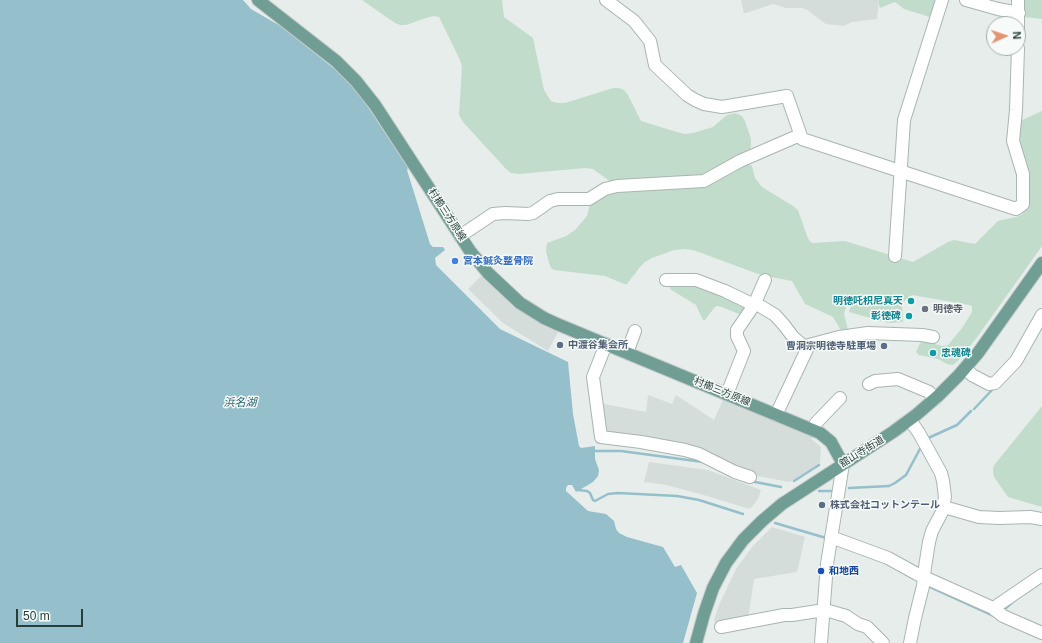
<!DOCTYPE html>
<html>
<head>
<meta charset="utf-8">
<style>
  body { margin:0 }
  #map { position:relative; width:1042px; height:643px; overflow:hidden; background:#e6edeb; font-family:Helvetica,sans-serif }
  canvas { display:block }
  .north { position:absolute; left:986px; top:16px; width:40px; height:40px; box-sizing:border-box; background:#f6faf8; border:1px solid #a3afac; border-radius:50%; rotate:87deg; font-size:11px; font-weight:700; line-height:16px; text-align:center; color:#273e39 }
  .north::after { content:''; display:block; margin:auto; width:14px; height:18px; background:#e3946f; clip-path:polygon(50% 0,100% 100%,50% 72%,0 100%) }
  .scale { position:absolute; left:16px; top:609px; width:67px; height:18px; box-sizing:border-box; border:2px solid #273e39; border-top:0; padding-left:5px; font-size:12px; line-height:14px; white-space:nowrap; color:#273e39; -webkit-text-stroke:3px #f6faf8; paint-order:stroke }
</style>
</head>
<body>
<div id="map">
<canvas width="1042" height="643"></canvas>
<div class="north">N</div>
<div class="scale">50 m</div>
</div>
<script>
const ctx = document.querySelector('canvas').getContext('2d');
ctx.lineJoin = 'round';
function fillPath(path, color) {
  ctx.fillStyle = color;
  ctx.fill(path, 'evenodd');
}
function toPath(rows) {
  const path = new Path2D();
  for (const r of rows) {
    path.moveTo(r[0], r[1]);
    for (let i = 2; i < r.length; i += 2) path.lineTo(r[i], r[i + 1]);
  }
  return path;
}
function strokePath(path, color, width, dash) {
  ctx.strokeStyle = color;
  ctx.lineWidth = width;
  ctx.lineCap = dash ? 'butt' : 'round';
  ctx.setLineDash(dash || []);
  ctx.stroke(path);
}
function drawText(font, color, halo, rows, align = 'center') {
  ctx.font = font + ' Helvetica,"Noto Sans JP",sans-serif';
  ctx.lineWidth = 3;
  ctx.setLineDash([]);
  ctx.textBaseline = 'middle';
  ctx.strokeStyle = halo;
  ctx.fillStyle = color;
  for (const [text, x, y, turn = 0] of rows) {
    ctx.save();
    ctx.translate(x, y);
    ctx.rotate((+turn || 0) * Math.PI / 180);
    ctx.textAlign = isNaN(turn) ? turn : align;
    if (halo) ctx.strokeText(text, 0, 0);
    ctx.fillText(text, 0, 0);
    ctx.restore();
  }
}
fillPath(toPath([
  [741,0,879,0,877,19,852,22,844,26,826,24,807,10,802,8,786,8,773,4,746,13,744,13],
  [481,276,516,308,541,324,558,332,548,351,503,323,468,289],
  [648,395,672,404,676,395,714,420,723,400,813,437,811,439,821,447,820,463,790,482,751,475,737,470,606,435,599,403,646,412],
  [649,462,708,470,761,490,758,499,750,509,700,494,666,485,644,482],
  [772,527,805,537,797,572,754,579,748,619,732,621,715,622,714,620,719,605,736,569,752,547]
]), '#d4ddda');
fillPath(toPath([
  [362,0,502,0,504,17,533,38,544,90,551,101,557,103,565,103,613,88,619,88,624,90,628,95,641,121,677,132,685,134,693,133,713,127,727,115,735,113,742,116,745,121,751,139,751,146,749,152,710,175,611,182,593,169,585,168,519,174,511,173,506,169,463,122,459,115,462,67,460,60,439,17,434,16,429,17,406,25,400,25,395,23],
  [879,0,939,0,933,18,904,9,895,2,880,8,879,5],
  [1022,0,1042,0,1042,19,1025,17,1023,15],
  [1042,111,1042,246,978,336,961,358,953,365,947,364,938,359,919,355,916,352,917,350,920,343,924,341,942,346,948,345,962,328,972,312,972,306,969,305,912,295,902,303,903,322,888,323,849,312,852,301,850,301,847,304,844,314,848,330,845,332,842,332,833,317,805,304,792,281,761,275,693,250,684,249,674,250,652,258,645,262,640,267,627,284,624,284,605,276,554,270,551,268,549,263,546,251,547,243,566,236,575,230,587,216,590,204,607,192,700,185,747,163,752,166,755,178,762,187,793,206,798,210,807,236,809,240,812,243,845,241,913,262,948,242,954,240,975,244,998,221,1016,217,1021,215,1025,211,1026,205,1018,147,1019,123,1022,120],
  [691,282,746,306,742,313,739,314,722,307,717,306,714,308,705,320,703,320,696,305,670,289,671,284],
  [1042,406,1042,507,1008,497,994,477,993,472,993,468,995,464]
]), '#c2dccb');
fillPath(toPath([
  [0,0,243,0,251,9,282,27,342,75,351,85,368,107,408,168,407,170,430,244,433,247,443,247,445,250,435,258,436,265,500,329,568,362,573,414,579,446,581,448,595,446,595,459,599,470,598,476,593,482,576,492,572,485,568,485,566,488,566,491,588,511,606,514,614,521,616,529,619,533,627,537,663,547,675,567,681,565,697,593,683,643,0,643]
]), '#95bfcb');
strokePath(toPath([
  [974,409,992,390],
  [926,439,957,425,971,411],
  [595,451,621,451,703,462],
  [750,481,781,487],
  [794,481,819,465],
  [849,488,889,486,895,483,906,475,921,447],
  [578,490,587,491,590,493,593,500,595,501,608,494,618,493,677,496,699,500,743,514],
  [819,491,833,491],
  [775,523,826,538],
  [928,586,994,616],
  [1006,608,1015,600]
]), '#95bfcb', 2.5);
const minor = toPath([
  [606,0,634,21,650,41,655,65,687,95,695,100,704,104,722,107,787,96,802,139,1016,209,1023,204,1023,174,1013,141,1016,110,1018,48],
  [966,0,998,9,1019,13],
  [1018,39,1018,0],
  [460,236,493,214,505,213,528,214,533,213,550,201,558,199,589,199,605,189,617,186,704,181,740,161,800,135],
  [895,256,904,120,942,0],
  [666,280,696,280,725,291,754,305],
  [755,303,775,315,784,325,793,337,806,348],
  [606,344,593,377,601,437,641,442,685,450,699,454,735,472,750,477],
  [627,353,635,331],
  [965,368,972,375,989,384,995,383,1016,361,1042,315],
  [869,384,875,381,898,379,929,392,935,399],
  [727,394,744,351,737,336,737,330,754,305,765,280],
  [776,415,809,345,839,337,868,333,922,335,933,337],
  [910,420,919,433,941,473,943,481,945,497,942,512,932,531,929,542,925,567,923,586,915,618,910,643],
  [813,430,816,423,840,398],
  [944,507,979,517,999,518,1030,517,1042,519],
  [831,537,888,558,917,574,993,608,1003,616,1042,633],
  [995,610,998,605,1042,575],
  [721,627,784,615,792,615,818,611,829,611,846,616,858,624,867,627,883,643],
  [821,643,827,564,843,464]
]);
const major = toPath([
  [258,0,336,61,356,81,375,105,470,251,488,273,520,303,544,318,557,324,820,433,831,442,843,464],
  [696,643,704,614,713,588,726,563,743,540,762,521,782,504,893,432,916,415,938,396,959,375,978,353,1042,263]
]);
strokePath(minor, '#a9b5b2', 14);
strokePath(major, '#c3c9c8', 14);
strokePath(minor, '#fff', 12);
strokePath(major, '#709e95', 12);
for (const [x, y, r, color] of [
  [455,261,4,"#3f7fe0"],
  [911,301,4,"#0f9aa8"],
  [925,309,4,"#6b7280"],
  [909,316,4,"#0f9aa8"],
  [560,345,4,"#5c6f8a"],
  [884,346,4,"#5c6f8a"],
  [933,353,4,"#0f9aa8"],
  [822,505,4,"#5c6f8a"],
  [821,571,4,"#1a4fb4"]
]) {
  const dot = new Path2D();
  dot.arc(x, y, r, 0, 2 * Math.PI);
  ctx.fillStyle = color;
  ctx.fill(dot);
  strokePath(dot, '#f6faf8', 1.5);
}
drawText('10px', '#273e39', '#f6faf8', [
  ["村櫛三方原線",447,215,57],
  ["村櫛三方原線",722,392,22],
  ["舘山寺街道",862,452,-32]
]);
drawText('bold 10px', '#366cbe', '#f6faf8', [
  ["宮本鍼灸整骨院",463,261]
], 'left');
drawText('bold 10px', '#0d838f', '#f6faf8', [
  ["明徳吒枳尼真天",903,301],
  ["彰徳碑",901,316],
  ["忠魂碑",941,353,"left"]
], 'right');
drawText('bold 10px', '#5b616d', '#f6faf8', [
  ["明徳寺",933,309]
], 'left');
drawText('bold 10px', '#4e5e75', '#f6faf8', [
  ["中渡谷集会所",568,345],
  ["曹洞宗明徳寺駐車場",876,346,"right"],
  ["株式会社コットンテール",830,505]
], 'left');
drawText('bold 10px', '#164399', '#f6faf8', [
  ["和地西",829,571]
], 'left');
drawText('italic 11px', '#276173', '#f6faf8', [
  ["浜名湖",240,403]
]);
</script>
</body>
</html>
